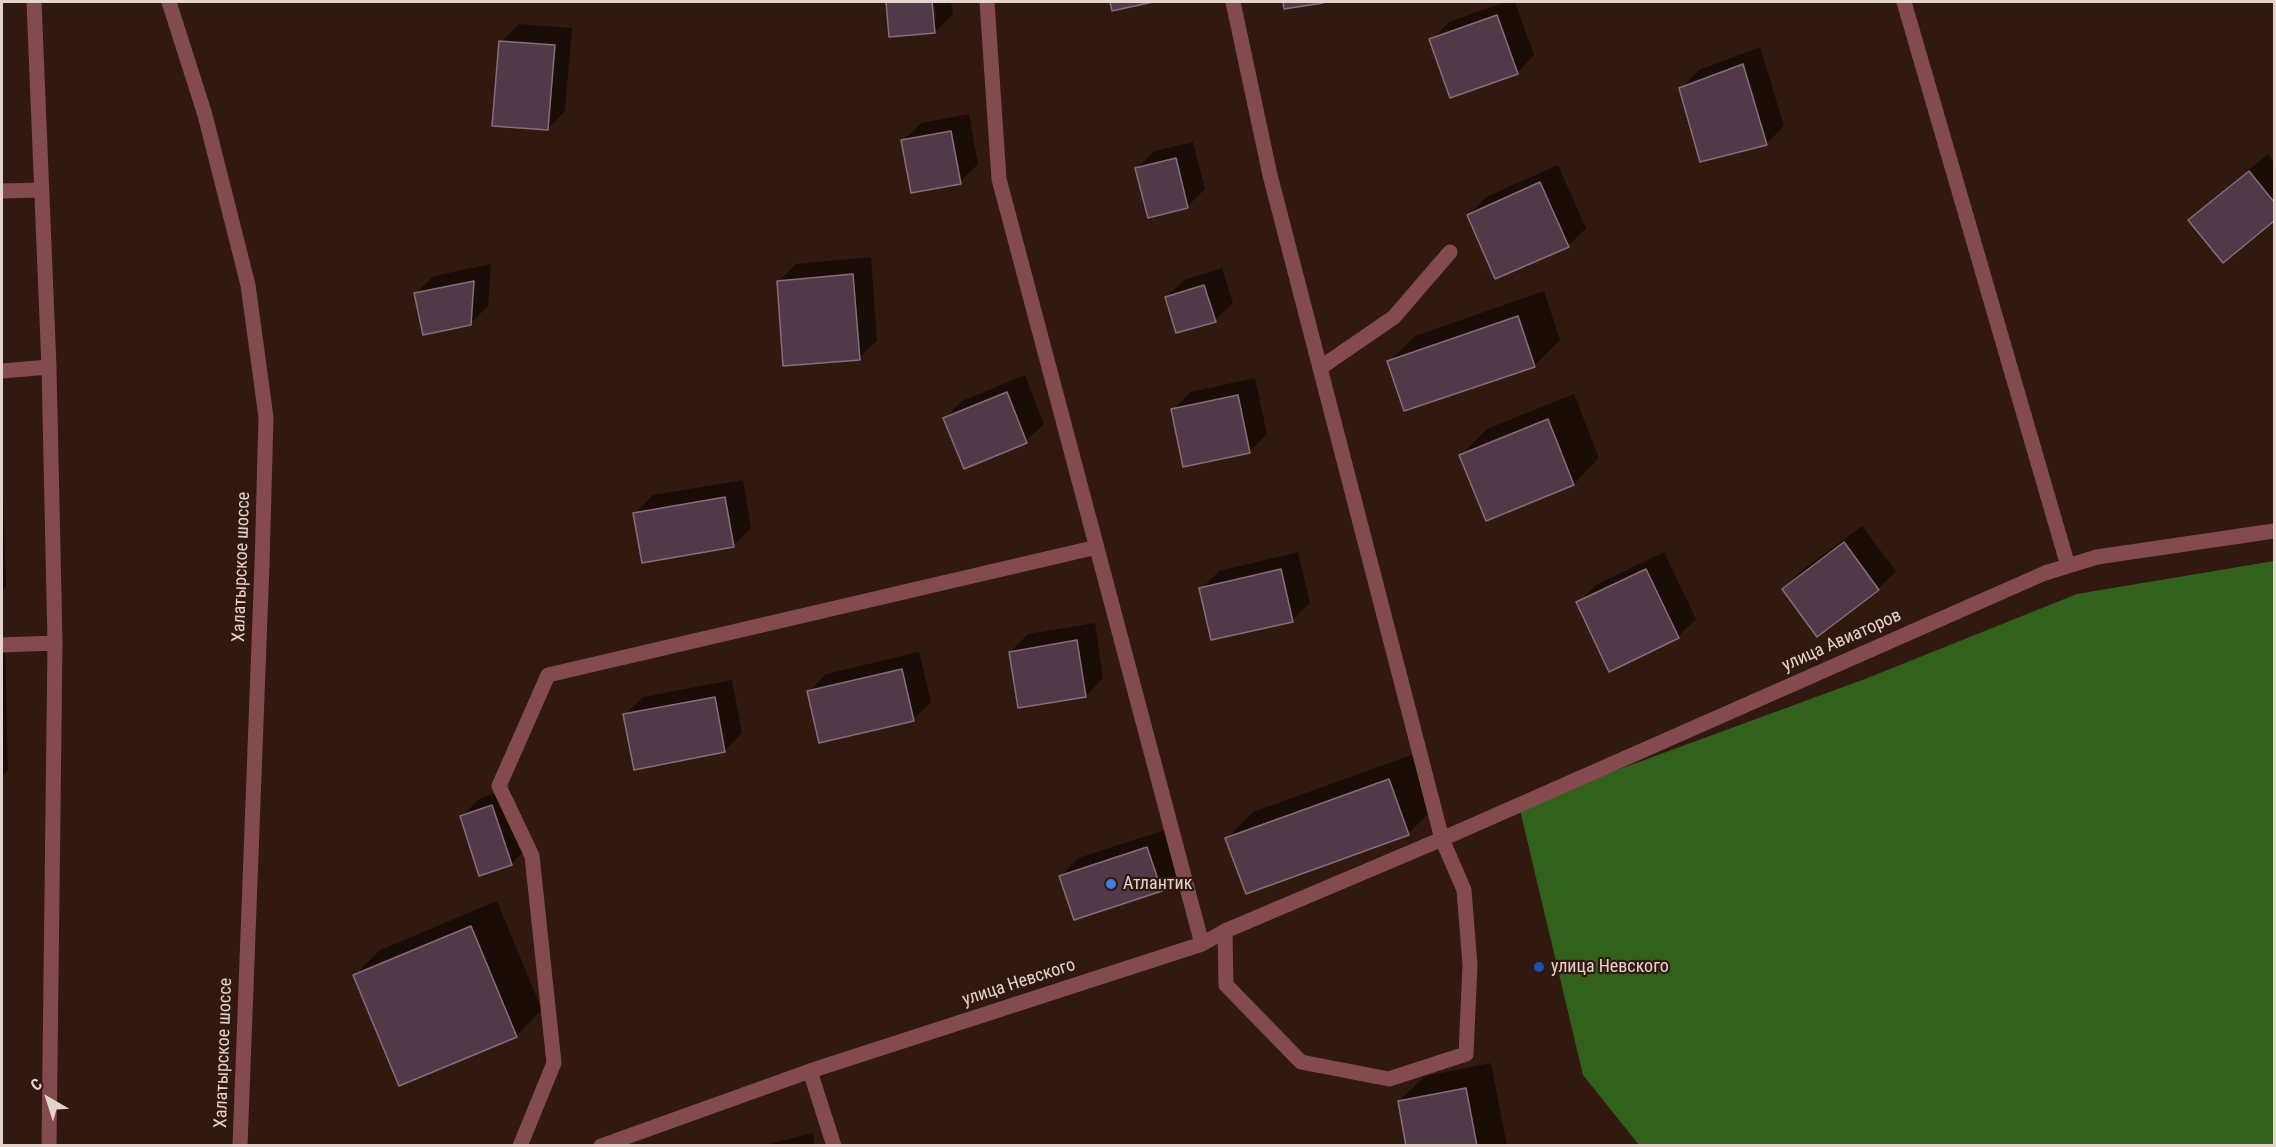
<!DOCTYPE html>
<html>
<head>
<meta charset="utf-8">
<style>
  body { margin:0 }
  #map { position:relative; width:2276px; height:1147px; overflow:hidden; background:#31190f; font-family:"Roboto Condensed",sans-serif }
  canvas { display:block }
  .frame { position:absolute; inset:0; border:3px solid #e5d4cd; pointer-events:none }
  .north { position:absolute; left:18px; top:1069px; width:60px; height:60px; -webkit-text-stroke:4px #31190f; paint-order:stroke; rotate:321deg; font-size:16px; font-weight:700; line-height:24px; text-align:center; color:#e5d4cd }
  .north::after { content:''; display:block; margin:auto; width:21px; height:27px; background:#e5d4cd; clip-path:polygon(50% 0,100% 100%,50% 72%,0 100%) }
</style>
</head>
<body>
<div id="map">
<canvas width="2276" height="1147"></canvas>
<div class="frame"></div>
<div class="north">С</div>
</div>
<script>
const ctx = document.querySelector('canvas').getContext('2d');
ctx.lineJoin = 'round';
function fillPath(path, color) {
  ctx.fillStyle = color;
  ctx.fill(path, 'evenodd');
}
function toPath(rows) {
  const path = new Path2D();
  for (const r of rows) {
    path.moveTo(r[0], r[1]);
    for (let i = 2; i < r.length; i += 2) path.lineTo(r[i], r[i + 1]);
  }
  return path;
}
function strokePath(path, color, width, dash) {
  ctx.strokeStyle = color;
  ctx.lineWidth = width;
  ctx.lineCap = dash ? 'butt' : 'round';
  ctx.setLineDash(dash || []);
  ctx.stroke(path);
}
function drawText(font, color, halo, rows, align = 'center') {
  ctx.font = font + ' "Roboto Condensed",sans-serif';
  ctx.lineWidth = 4.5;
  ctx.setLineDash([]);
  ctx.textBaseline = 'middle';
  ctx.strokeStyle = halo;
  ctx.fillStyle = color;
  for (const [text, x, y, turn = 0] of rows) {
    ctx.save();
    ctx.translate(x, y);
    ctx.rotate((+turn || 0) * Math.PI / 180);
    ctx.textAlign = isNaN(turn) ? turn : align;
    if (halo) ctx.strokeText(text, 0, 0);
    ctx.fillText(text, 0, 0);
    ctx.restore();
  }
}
fillPath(toPath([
  [2274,561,2274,1145,1639,1145,1583,1075,1519,806,1865,679,2077,594]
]), '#32611c');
fillPath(toPath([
  [887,2,931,2,933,18,936,18,934,2,951,2,953,14,935,32,890,36],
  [1284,2,1323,2,1285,8],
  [1505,2,1515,2,1534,55,1517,73,1431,40,1449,22],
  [519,24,572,28,565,111,548,129,501,42],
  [1760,47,1784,126,1766,144,1681,88,1699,70],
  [969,114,978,164,960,182,903,141,921,123],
  [1193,142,1205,189,1187,207,1137,168,1155,151],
  [2268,154,2274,163,2274,219,2223,261,2190,220,2208,203],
  [1558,165,1586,228,1568,246,1469,215,1486,197],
  [871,257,877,341,859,358,778,282,796,264],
  [491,264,488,306,470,324,416,293,434,276],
  [1222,268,1233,303,1215,320,1166,297,1184,280],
  [1544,291,1560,340,1534,366,1389,361,1415,336],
  [1025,375,1044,424,1026,441,964,467,944,419,962,401],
  [1255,378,1267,434,1249,452,1173,410,1190,392],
  [1574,394,1599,458,1574,484,1486,519,1461,455,1487,429],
  [2,461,6,587,2,591],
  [743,480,751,528,733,546,635,513,653,495],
  [1862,526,1896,571,1878,589,1818,635,1784,589,1801,571],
  [1298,552,1310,603,1292,620,1201,589,1219,571],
  [1664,552,1696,619,1678,636,1578,603,1596,585],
  [1095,623,1103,678,1086,696,1010,652,1028,634],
  [2,644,5,644,8,770,2,776],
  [919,652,931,702,913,720,809,692,826,674],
  [732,680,742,733,725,751,625,715,643,697],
  [1414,754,1434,808,1408,834,1227,838,1253,812],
  [510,788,529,846,511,864,462,816,479,799],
  [1165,830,1179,872,1161,890,1061,876,1078,858],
  [497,901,542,1010,516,1036,354,976,380,950],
  [1491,1063,1507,1146,1408,1146,1399,1101,1425,1076],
  [813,1133,815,1146,760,1146]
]), '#0007');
const building = toPath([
  [886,2,932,2,935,33,889,37,886,2],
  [1110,2,1153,2,1112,11,1110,2],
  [1283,2,1323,2,1323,3,1284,9,1283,2],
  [1497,15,1518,74,1450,98,1429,39,1497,15],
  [499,41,555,45,548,130,492,126,499,41],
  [1743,64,1767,145,1700,162,1679,88,1743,64],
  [951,131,961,184,911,193,901,140,951,131],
  [1176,158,1188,208,1148,218,1135,168,1176,158],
  [2249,171,2274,202,2274,221,2223,263,2188,220,2249,171],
  [1540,182,1569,247,1495,279,1467,215,1540,182],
  [853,274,860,360,783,366,777,281,853,274],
  [474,281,471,325,423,335,414,293,474,281],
  [1204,285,1216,322,1176,333,1165,297,1204,285],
  [1518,316,1535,367,1404,411,1387,361,1518,316],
  [1007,392,1027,443,964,469,943,418,1007,392],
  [1238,395,1250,453,1183,467,1171,409,1238,395],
  [1548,419,1574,485,1486,521,1459,455,1548,419],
  [725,497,734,547,642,563,633,513,725,497],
  [1844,542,1879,590,1817,637,1782,589,1844,542],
  [1281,569,1293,622,1211,640,1199,588,1281,569],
  [1646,569,1679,638,1609,672,1576,602,1646,569],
  [1077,640,1086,697,1018,708,1009,652,1077,640],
  [902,669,914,721,819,743,807,691,902,669],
  [715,697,725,752,634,770,623,714,715,697],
  [1389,779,1409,835,1246,894,1225,838,1389,779],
  [492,805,512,865,479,876,460,816,492,805],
  [1147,847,1162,891,1074,920,1059,876,1147,847],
  [471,926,517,1037,399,1086,353,975,471,926],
  [1466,1088,1477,1146,1406,1146,1398,1101,1466,1088]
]);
fillPath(building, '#523948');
strokePath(building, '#896d7d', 1.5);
strokePath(toPath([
  [34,2,49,367,55,643,49,1146],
  [169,2,205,115,248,285,266,417,262,564,240,1146],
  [987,2,999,179,1202,944],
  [1904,2,2068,566],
  [2,191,41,190],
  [1320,368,1394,317,1450,252],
  [2,371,49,367],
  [2,645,55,643],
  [1225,931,1226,985,1301,1062,1389,1079,1466,1054,1470,965,1464,890,1442,839,1270,175,1233,2],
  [810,1071,834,1146],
  [520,1146,554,1063,532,856,499,786,548,675,1097,547],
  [601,1146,810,1071,1202,944,1225,931,1442,839,2045,573,2097,557,2274,531]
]), '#844b4f', 15);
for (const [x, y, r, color] of [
  [1111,884,6,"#3f7fe0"],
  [1539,967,6,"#1a4fb4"]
]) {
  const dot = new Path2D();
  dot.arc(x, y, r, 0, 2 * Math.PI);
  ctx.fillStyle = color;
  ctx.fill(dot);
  strokePath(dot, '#31190f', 2);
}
drawText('18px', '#e5d4cd', '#31190f', [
  ["Халатырское шоссе",242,567,-88],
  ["улица Авиаторов",1842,641,-24],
  ["улица Невского",1019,983,-18],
  ["Халатырское шоссе",224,1053,-88]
]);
drawText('18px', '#e5d4cd', '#31190f', [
  ["Атлантик",1123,884],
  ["улица Невского",1551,967]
], 'left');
</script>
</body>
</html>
